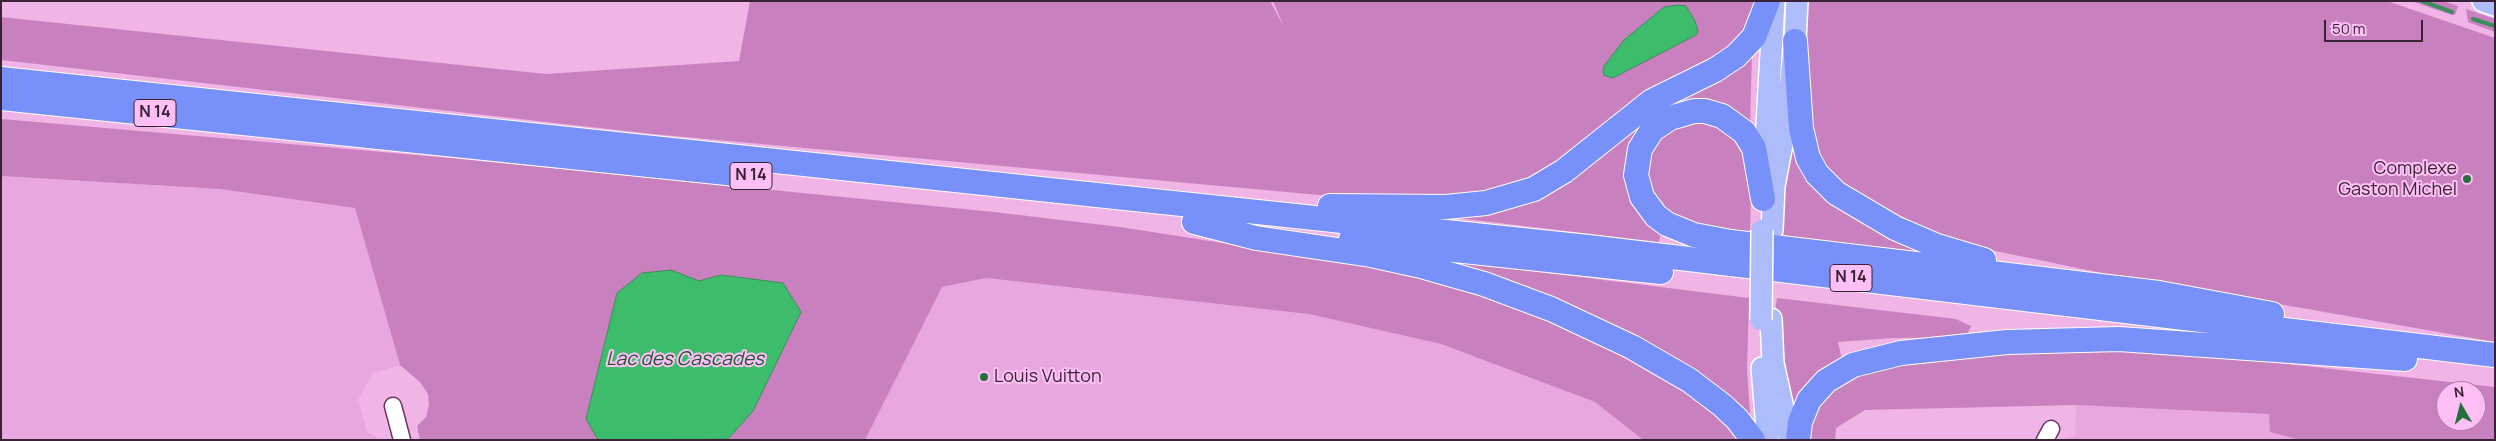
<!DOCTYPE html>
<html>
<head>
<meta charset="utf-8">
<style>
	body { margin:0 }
	#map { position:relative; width:2496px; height:441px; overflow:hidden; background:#f1b4e7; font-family:Manrope,sans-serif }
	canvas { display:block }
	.frame { position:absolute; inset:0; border:2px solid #392236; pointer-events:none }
	.north { position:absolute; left:2436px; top:381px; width:50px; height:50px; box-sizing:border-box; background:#fec0f4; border:1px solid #af81a8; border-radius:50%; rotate:352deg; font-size:14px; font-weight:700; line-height:20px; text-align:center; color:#392236 }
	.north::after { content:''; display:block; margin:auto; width:18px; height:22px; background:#236f3e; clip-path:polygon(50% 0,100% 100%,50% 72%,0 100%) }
	.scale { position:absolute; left:2324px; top:20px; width:99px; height:22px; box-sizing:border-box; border:2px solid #392236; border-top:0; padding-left:6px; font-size:15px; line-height:18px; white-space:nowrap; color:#392236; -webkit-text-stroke:4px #fec0f4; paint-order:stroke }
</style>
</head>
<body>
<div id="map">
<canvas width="2496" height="441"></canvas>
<div class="frame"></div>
<div class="north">N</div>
<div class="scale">50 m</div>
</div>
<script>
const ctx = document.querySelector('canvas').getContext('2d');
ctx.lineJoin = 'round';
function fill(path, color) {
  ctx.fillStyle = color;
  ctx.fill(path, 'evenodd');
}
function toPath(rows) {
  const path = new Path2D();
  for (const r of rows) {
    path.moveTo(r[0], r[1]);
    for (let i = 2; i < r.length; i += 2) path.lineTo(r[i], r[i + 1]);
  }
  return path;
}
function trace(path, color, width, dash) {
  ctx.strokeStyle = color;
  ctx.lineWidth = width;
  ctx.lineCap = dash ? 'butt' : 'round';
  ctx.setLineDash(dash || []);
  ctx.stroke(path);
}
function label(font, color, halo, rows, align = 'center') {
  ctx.font = font + ' Manrope,sans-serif';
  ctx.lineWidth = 4;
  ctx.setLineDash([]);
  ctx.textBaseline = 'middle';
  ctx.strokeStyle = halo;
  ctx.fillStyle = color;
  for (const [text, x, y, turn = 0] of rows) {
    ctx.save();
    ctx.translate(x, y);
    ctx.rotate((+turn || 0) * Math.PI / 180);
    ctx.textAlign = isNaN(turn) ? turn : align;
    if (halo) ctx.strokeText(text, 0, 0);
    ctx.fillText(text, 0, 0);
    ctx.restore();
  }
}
fill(toPath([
	[1,176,220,189,355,208,400,365,373,373,358,400,367,432,381,440,1,440],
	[986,278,1309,314,1441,344,1595,402,1643,440,865,440,942,287],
	[2076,405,2269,414,2495,440,2059,440,2075,436]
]), '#e9a7df');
fill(toPath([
	[750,1,1270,1,1284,27,1273,1,1755,1,1749,24,1738,39,1719,53,1650,89,1554,164,1530,179,1471,195,1330,196,652,134,1,60,1,17,546,74,739,61],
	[1805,1,2387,1,2495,38,2495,342,2097,272,1976,247,1936,235,1840,183,1821,160,1805,117],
	[2411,1,2443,1,2458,6,2455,15,2452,15],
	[2466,9,2495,19,2495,32,2468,22],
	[1752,54,1750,128,1675,105,1630,194,1643,219,1661,231,1659,242,1448,217,1480,210],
	[1,119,440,157,994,212,1120,227,1364,265,1440,280,1483,294,1583,334,1702,403,1724,418,1740,440,1643,440,1595,402,1441,344,1309,314,986,278,942,287,865,440,420,440,417,426,426,417,429,405,428,394,420,382,400,365,355,208,220,189,1,176],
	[1681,123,1705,123,1717,127,1731,134,1745,149,1745,166,1751,193,1750,238,1689,224,1659,206,1647,181,1651,147,1658,138],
	[1791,130,1803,163,1952,256,1778,240],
	[1435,259,1749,298,1747,370,1750,414,1747,419],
	[1777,298,1956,319,1971,326,1966,337,1893,338,1838,342,1843,364,1796,406,1792,407,1788,405,1775,312],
	[2069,348,2215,356,2495,387,2495,440,2301,440,2270,432,2269,414,2076,405,1865,410,1836,428,1835,440,1803,440,1823,392,1875,366],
	[2446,391,2476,391,2476,421,2446,421]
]), '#c980bf');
const water = toPath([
	[1678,5,1686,6,1695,21,1698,32,1696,35,1613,78,1604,75,1603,72,1604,66,1624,40,1664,7,1678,5],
	[671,270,699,281,721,275,783,283,801,312,753,411,728,439,598,440,586,419,617,293,642,273,671,270]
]);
fill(water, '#3dbd6c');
trace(water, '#3c8e5c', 1);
trace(toPath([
	[2422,1,2452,12],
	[2473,19,2495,26]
]), '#3c8e5c', 4);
const minor = toPath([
	[393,406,402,440],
	[2045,440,2051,429]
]);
const major = toPath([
	[2483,1,2495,5],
	[1764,178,1774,1],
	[1772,230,1774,186,1787,118,1795,41,1797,1],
	[1771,319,1773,363,1790,440],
	[1762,368,1768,440]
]);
const highway = toPath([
	[1795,41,1801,128,1808,158,1817,174,1836,193,1895,228,1937,246,1984,260],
	[1,79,1588,247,2495,355],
	[1,98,736,174],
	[1763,199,1754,148,1744,132,1722,116,1705,111,1694,111,1670,118,1652,130,1640,149,1636,175,1642,197,1656,216,1667,224,1694,235,1731,242,2159,293,2272,314],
	[1330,206,1446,207,1486,203,1534,189,1564,171,1652,101,1715,70,1736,56,1754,37,1768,1],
	[1194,222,1256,238,1371,255,1421,266,1484,284,1551,309,1632,347,1689,380,1722,405,1737,419,1753,440],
	[1351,239,1661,272],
	[1798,440,1800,422,1809,400,1826,381,1853,365,1901,353,2007,342,2119,339,2405,359]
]);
trace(minor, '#693663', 19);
trace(major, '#fff', 24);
trace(highway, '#fff', 26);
trace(minor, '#fff', 16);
trace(major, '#aebcfb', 21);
trace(highway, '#7890f9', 24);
const majorBridge = toPath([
	[1761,320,1762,230]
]);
trace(majorBridge, '#fff', 24, []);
trace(majorBridge, '#aebcfb', 21);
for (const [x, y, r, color] of [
	[2467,179,5,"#236f3e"],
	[984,377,5,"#236f3e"]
]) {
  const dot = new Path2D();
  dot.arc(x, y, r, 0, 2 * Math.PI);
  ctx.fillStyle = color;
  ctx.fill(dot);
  trace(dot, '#fec0f4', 2);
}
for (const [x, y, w] of [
	[155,113,42],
	[751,176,42],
	[1851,278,42]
]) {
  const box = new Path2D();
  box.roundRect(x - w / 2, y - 13.5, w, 27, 4);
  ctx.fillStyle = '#fec0f4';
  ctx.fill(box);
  trace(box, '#392236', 1);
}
label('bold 16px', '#392236', null, [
	["N 14",155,113],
	["N 14",751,176],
	["N 14",1851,278]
]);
label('18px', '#392236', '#fec0f4', [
	["Complexe",2457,169],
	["Gaston Michel",2457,190],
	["Louis Vuitton",994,377,"left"]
], 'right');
label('italic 19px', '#235332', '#fec0f4', [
	["Lac des Cascades",685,360]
]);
</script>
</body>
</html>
